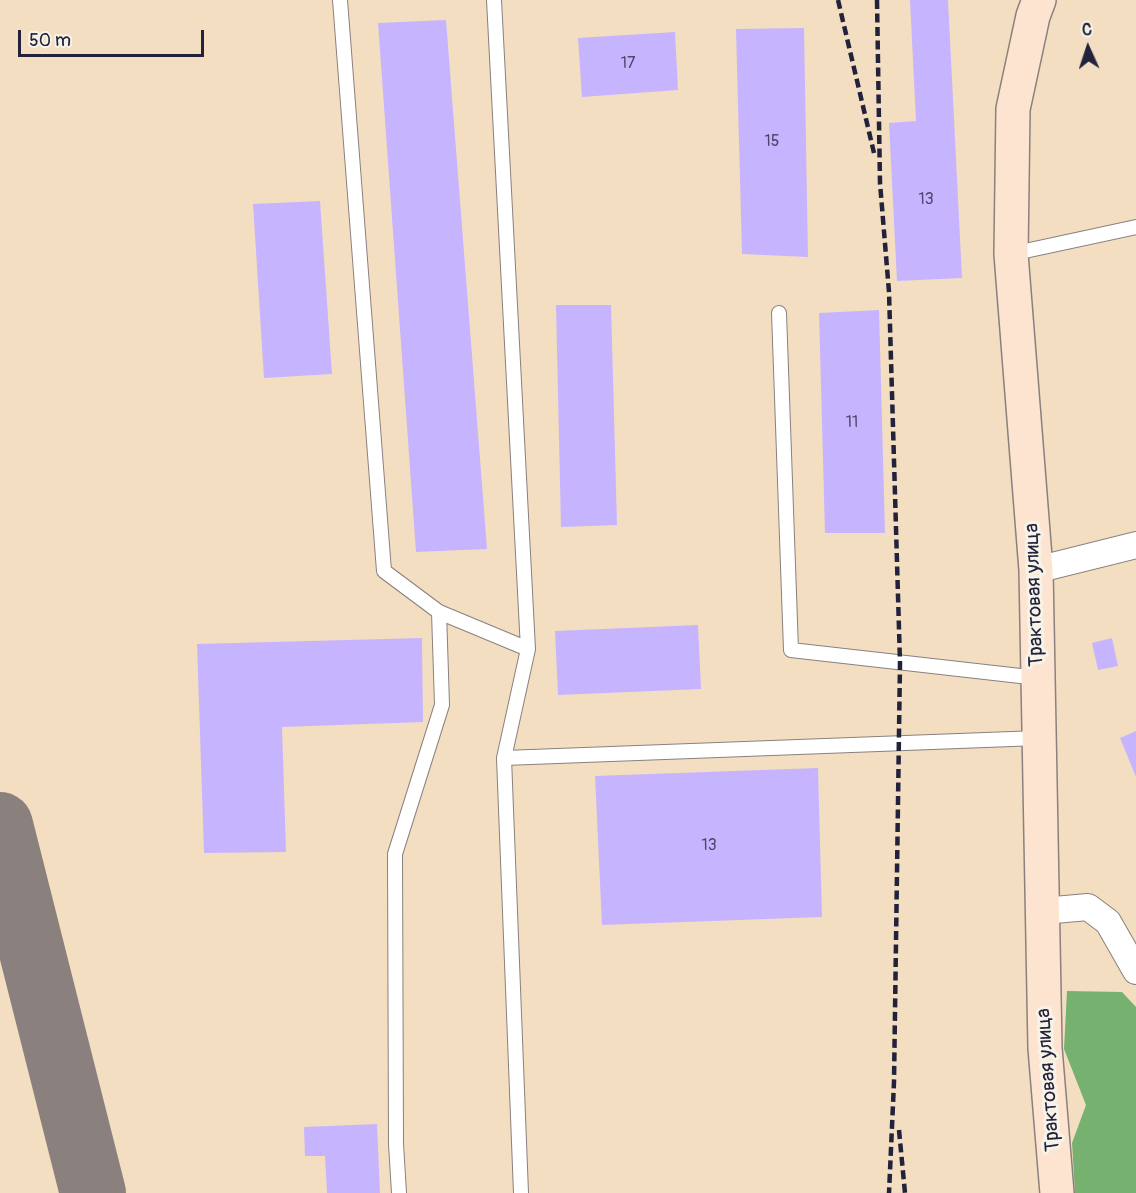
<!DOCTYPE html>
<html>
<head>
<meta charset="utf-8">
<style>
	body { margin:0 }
	#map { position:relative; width:1136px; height:1193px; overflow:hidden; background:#f3dec1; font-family:Pangolin,sans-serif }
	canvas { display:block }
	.north { position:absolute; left:1058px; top:18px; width:60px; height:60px; -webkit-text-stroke:4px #f7f3e8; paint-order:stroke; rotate:357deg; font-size:16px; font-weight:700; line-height:24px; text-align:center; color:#22223b }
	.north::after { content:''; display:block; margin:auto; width:21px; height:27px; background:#22223b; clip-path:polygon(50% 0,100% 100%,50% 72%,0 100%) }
	.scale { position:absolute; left:18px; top:30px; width:186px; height:27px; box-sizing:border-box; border:3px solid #22223b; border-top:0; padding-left:8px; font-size:18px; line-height:21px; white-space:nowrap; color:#22223b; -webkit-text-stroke:4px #f7f3e8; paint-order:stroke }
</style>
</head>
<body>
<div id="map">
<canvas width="1136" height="1193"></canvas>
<div class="north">С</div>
<div class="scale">50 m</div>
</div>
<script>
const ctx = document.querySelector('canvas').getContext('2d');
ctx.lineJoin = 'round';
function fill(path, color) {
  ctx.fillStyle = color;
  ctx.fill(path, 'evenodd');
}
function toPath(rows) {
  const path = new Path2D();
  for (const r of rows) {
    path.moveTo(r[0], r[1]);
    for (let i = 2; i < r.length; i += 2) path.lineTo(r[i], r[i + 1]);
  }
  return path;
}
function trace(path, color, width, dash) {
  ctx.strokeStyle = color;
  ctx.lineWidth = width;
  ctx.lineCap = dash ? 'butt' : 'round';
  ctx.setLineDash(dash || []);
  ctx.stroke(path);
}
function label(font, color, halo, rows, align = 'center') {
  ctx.font = font + ' Pangolin,sans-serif';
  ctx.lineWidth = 6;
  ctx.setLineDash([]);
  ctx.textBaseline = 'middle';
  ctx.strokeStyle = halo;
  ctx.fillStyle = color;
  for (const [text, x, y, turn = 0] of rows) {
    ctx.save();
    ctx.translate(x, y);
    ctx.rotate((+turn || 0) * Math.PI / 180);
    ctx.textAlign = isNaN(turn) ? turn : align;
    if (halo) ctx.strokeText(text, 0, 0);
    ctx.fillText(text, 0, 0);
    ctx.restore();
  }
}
fill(toPath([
	[1067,991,1122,992,1136,1007,1136,1193,1075,1193,1072,1143,1086,1105,1064,1049]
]), '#77b16f');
trace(toPath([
	[0,825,93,1193]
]), '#8a807e', 66);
fill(toPath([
	[910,0,948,0,962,278,897,281,889,123,916,121],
	[446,20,487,549,416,552,378,23],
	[804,28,808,257,742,254,736,29],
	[675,32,678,90,582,97,578,38],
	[320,201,332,374,264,378,253,204],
	[556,305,611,305,617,525,561,527],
	[879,310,885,533,825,533,819,313],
	[698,625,701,689,558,695,555,631],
	[422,638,423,722,282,727,286,852,204,853,197,644],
	[1112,638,1118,666,1098,670,1092,643],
	[1136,731,1136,777,1120,738],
	[818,768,822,917,602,925,595,776],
	[377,1124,380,1193,327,1193,325,1156,305,1156,304,1127]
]), '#c6b5fe');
const service = toPath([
	[340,0,384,571,439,612,528,649],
	[494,0,528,649,504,758,521,1193],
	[1011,254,1136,227],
	[779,313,791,650,1038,678],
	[504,758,1039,738],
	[399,1193,396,1144,395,854,442,705,439,612]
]);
const minor = toPath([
	[1036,570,1136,545],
	[1043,911,1088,907,1108,922,1136,971]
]);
const secondary = toPath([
	[1039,0,1033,16,1013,109,1011,254,1036,570,1045,1048,1057,1193]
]);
trace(service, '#8a807e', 16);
trace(minor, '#8a807e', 28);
trace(secondary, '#8a807e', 36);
trace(service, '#fff', 14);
trace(minor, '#fff', 26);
trace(secondary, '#fde4d1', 33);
trace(toPath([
	[838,0,874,153],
	[877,0,880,183,889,292,900,663,894,1082,889,1193],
	[899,1130,905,1193]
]), '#22223b', 4.5, [9, 4.5]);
label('16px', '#4b476c', null, [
	["17",628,64],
	["15",772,142],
	["13",926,200],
	["11",852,423],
	["13",709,846]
]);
label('20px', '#22223b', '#f7f3e8', [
	["Трактовая улица",1035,595,-92],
	["Трактовая улица",1049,1080,-94]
]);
</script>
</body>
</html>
